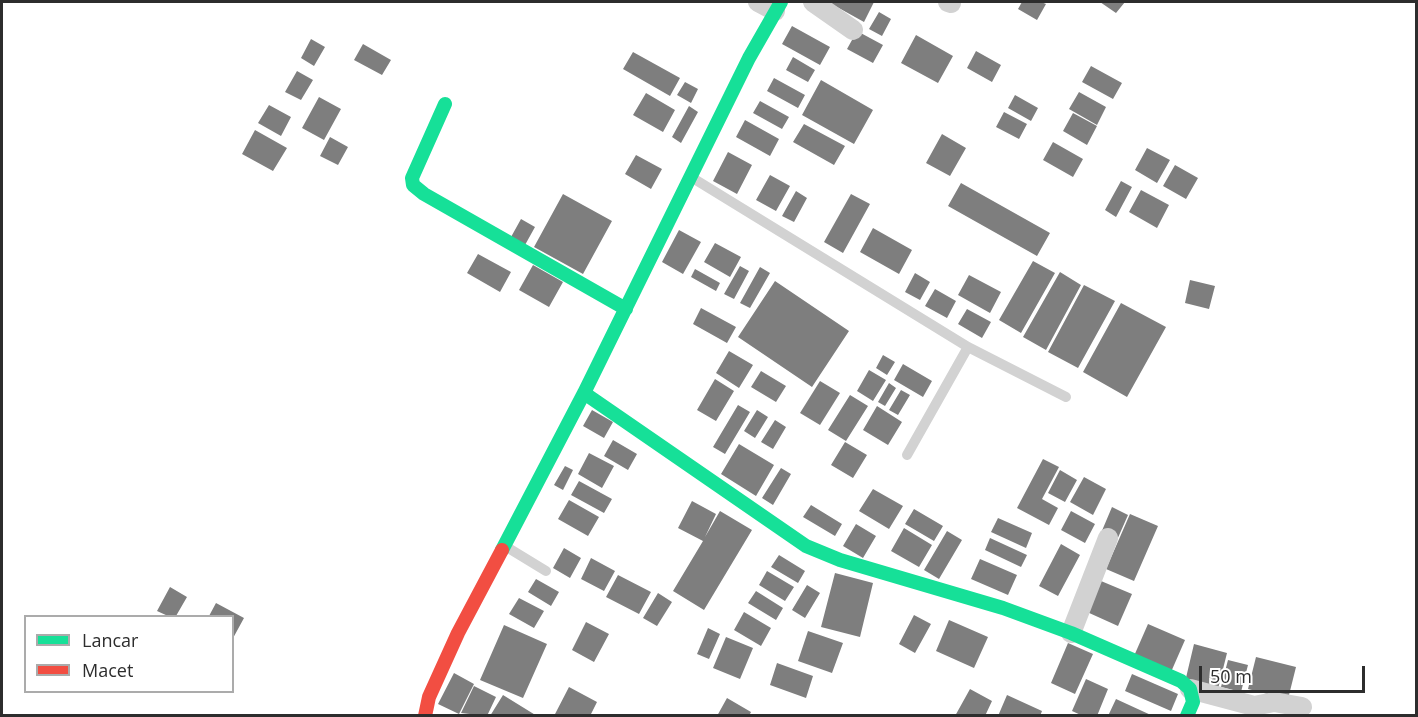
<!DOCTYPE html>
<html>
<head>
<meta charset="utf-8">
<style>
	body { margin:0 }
	#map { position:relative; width:1418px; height:717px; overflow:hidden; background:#fff; font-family:"Open Sans",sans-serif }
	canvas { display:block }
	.frame { position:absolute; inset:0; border:3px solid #2d2d2d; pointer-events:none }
	.legend { position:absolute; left:24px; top:615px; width:210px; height:78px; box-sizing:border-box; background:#fff; border:2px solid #ababab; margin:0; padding:8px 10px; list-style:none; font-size:18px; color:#2d2d2d }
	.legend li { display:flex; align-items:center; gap:12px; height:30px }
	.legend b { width:30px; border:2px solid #ababab }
	.scale { position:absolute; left:1199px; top:666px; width:166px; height:27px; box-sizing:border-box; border:3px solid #2d2d2d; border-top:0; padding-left:8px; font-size:18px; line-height:21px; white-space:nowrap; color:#2d2d2d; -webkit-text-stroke:4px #fff; paint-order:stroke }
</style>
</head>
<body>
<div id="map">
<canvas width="1418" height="717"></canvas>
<div class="frame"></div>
<ul class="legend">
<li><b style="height:8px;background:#16e098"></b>Lancar</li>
<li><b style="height:8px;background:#f24e42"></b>Macet</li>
</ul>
<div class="scale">50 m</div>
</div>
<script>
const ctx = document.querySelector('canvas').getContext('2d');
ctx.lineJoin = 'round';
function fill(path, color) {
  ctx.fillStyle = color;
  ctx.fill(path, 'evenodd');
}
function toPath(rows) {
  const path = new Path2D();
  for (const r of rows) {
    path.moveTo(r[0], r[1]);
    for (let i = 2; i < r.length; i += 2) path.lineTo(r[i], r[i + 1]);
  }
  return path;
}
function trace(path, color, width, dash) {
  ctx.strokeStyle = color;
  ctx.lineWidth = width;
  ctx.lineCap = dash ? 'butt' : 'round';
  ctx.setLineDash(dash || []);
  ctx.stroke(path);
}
fill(toPath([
	[828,2,874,2,864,22],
	[1022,2,1041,2,1046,4,1037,20,1018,9],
	[1100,2,1125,2,1116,13],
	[879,12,891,19,882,36,869,29],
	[792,26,830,47,820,65,782,44],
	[857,31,883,45,873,63,847,49],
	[916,35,953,56,938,83,901,63],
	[311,39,325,47,314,66,301,58],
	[363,44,391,60,382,75,354,60],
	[976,51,1001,65,992,82,967,68],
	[633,52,680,78,670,96,623,69],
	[793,57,815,70,808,82,786,70],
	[1091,66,1122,83,1113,99,1082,82],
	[297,71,313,80,301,100,285,92],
	[774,78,805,95,798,108,767,91],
	[821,80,873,110,854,144,802,115],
	[685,82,698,89,691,103,677,95],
	[1079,92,1106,107,1097,125,1069,109],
	[646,93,675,110,663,132,633,115],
	[1015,95,1038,108,1031,121,1008,108],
	[319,97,341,109,324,140,302,128],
	[760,101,789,117,782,129,753,113],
	[269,105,291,117,281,136,258,123],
	[689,106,698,112,681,143,672,137],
	[1004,112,1027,124,1019,139,996,127],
	[1073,113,1097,126,1087,145,1063,131],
	[745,120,779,139,770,156,736,137],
	[804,124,845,146,834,165,793,142],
	[255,130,287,148,273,171,242,154],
	[942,134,966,148,950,176,926,163],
	[330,137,348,147,338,165,320,156],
	[1053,142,1083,159,1073,177,1043,160],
	[1147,148,1170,160,1157,183,1135,170],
	[728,152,752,165,737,194,713,181],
	[636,155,662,169,651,189,625,174],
	[1175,165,1198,178,1186,199,1163,186],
	[770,175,790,186,776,211,756,200],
	[1121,181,1132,187,1116,217,1105,210],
	[961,183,1050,233,1037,256,948,206],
	[1141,190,1169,205,1157,228,1129,212],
	[796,191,807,198,794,222,782,216],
	[563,194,612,221,583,274,534,247],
	[851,194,870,204,843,253,824,242],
	[521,219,535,227,525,245,511,237],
	[873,228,912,250,899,274,860,252],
	[679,230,701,242,683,274,662,262],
	[715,243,741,257,730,277,704,262],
	[478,254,511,272,500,292,467,273],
	[1033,261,1055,273,1021,333,999,320],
	[533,265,563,282,549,307,519,290],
	[740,266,749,271,734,299,724,294],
	[760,267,770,273,750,308,740,303],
	[695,269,720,283,716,291,691,277],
	[1060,272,1081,285,1046,350,1023,337],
	[915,273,930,282,920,300,905,292],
	[969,275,1001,292,990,313,958,295],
	[1190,280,1215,286,1209,309,1185,303],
	[775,281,849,331,812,387,738,337],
	[1084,285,1115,301,1078,368,1048,352],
	[935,289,956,301,947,318,925,306],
	[1121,303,1166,327,1127,397,1083,372],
	[701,308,736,327,727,343,693,324],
	[967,309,991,322,982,338,958,324],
	[729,351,753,365,739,388,716,373],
	[883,355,895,362,887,375,876,368],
	[903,364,932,381,923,397,894,380],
	[869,370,886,380,873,401,857,391],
	[761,371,786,386,776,402,751,387],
	[715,379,734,391,716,421,697,410],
	[820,381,840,393,820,425,800,413],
	[889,383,896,388,885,406,878,402],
	[901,390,910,395,898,415,889,410],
	[850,395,868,406,846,441,828,430],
	[738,405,750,412,725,454,713,447],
	[877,406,902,422,888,445,863,430],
	[592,410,613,422,604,438,583,426],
	[757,410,768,417,755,438,744,431],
	[775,420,786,427,773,449,761,442],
	[613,440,637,454,628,470,604,456],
	[845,442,867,455,853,478,831,465],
	[739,444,774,465,756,496,721,474],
	[589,453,614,466,602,488,578,474],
	[1043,459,1059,467,1042,499,1058,508,1049,525,1017,508],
	[565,466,573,470,563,490,554,485],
	[781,468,791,474,773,505,762,498],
	[1060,470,1077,480,1065,502,1048,493],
	[1084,477,1106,489,1093,515,1070,502],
	[579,481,612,499,604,513,571,495],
	[873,489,903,506,889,529,859,511],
	[569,500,599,517,588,536,558,519],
	[692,501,716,514,705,537,720,511,752,530,704,610,673,591,703,541,678,528],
	[811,505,842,524,835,536,803,517],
	[1112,507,1128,515,1117,540,1101,533],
	[914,509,943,526,934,541,905,524],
	[1071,511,1095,524,1085,543,1061,530],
	[1130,514,1158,526,1134,581,1106,569],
	[998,518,1032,533,1026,548,991,532],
	[856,524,876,536,863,558,843,546],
	[904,528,932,545,919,567,891,551],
	[947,531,962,540,939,579,924,570],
	[990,538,1027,555,1021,567,985,550],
	[1061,544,1080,555,1058,596,1039,586],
	[564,548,581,558,570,578,553,568],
	[779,555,805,571,798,583,771,567],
	[591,558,615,571,604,591,581,579],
	[980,559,1017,575,1008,595,971,579],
	[767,571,794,587,785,601,759,585],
	[835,573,873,583,860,637,821,627],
	[618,575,651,592,639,614,606,597],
	[536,579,559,592,551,606,528,592],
	[1101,581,1132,594,1118,626,1087,612],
	[807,585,820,593,805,618,792,610],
	[170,587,187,597,176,616,168,616,157,611],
	[756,591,783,608,776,620,748,603],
	[658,593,672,602,657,626,643,618],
	[519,598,544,611,534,628,509,614],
	[216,603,244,618,232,640,232,616,209,616],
	[744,612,771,628,761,646,734,630],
	[914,615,931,624,915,653,899,644],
	[949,620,988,637,974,668,936,651],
	[586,622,609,634,594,662,572,650],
	[1148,624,1185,640,1171,672,1134,656],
	[504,625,547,644,523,698,480,680],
	[708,628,720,634,709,659,697,654],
	[808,631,843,643,832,673,798,661],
	[726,637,753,648,740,679,713,668],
	[1068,643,1093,654,1075,694,1051,683],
	[1194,644,1227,653,1218,689,1185,682],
	[1256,657,1296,667,1288,699,1248,689],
	[1228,660,1248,665,1241,692,1221,687],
	[777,663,813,676,806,698,770,685],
	[454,673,474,684,459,714,438,704],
	[1132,674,1178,694,1171,711,1125,691],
	[1086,679,1108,689,1097,716,1083,716,1072,711],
	[474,686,496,697,487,716,461,713],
	[569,687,597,702,590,716,554,716],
	[970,689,992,701,985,716,955,716],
	[503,695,537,716,490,716],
	[1007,695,1042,711,1040,716,998,716],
	[727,698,751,712,749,716,717,716],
	[1116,699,1153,716,1108,716]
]), '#7e7e7e');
trace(toPath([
	[691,177,968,347,1066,397],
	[907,455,968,347],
	[505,546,546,571]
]), '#d2d2d2', 10);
trace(toPath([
	[758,2,775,11],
	[813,2,853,30],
	[948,2,951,3],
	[1071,633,1108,538],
	[1190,689,1254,706,1274,702,1302,707]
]), '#d2d2d2', 20);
trace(toPath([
	[445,104,412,178,413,185,424,194,626,309],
	[584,393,806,546,840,560,1003,608,1071,633,1181,681,1190,689,1193,702,1187,716],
	[502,550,584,393,749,58,781,2]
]), '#16e098', 14);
trace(toPath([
	[425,716,429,697,458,633,502,550]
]), '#f24e42', 14);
</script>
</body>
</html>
